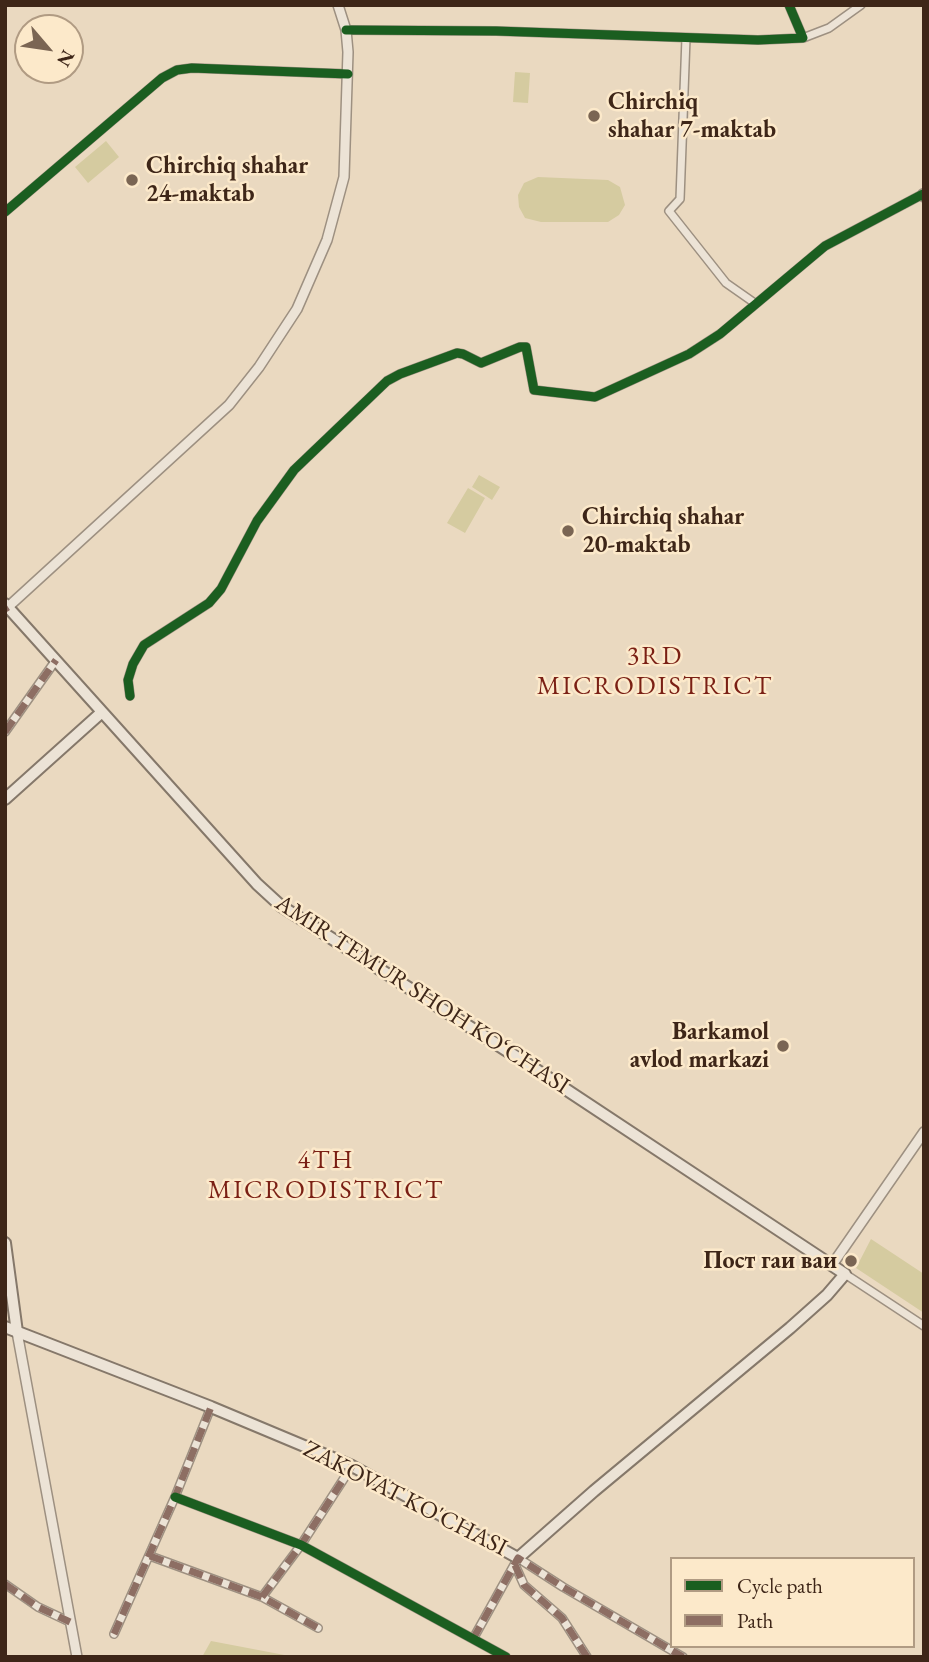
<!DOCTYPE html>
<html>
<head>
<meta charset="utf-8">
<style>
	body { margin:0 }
	#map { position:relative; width:929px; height:1662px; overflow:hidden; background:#ead9c0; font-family:"EB Garamond",serif }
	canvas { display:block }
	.frame { position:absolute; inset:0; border:7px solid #3e2618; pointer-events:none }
	.legend { position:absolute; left:670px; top:1557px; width:245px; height:91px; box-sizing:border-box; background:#fce9ca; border:2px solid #b09b83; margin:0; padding:9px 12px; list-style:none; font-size:21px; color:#3e2618 }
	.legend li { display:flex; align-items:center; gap:14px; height:35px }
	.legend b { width:35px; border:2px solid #b09b83 }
	.north { position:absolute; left:14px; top:14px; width:70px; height:70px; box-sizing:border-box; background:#fce9ca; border:2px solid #b09b83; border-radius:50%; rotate:119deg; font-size:19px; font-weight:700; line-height:28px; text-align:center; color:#3e2618 }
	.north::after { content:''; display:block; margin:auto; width:24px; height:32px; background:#7a6553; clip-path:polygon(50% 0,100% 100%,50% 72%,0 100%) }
</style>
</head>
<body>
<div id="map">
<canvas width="929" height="1662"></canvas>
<div class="frame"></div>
<ul class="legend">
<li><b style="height:9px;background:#1b5e20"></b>Cycle path</li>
<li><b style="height:9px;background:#8d6e63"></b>Path</li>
</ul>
<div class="north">N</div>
</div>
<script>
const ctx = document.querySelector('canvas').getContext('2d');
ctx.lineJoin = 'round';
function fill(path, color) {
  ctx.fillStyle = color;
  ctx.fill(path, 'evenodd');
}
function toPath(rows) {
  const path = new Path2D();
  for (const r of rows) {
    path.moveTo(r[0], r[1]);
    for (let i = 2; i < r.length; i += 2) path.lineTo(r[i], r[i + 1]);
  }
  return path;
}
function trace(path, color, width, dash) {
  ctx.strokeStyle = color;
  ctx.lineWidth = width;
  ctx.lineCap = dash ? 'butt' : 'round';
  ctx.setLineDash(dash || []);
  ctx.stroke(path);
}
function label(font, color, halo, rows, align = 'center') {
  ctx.font = font + ' "EB Garamond",serif';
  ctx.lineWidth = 5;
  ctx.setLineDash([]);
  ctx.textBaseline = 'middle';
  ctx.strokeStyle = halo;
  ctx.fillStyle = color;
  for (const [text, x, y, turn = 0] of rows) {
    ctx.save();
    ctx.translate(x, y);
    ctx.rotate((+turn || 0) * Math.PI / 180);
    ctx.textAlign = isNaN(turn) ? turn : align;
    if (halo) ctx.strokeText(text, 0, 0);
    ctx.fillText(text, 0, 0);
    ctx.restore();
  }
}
fill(toPath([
	[515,72,530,73,528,103,513,102],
	[106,141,119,157,88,183,75,167],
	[538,177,608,180,620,187,625,205,619,215,608,222,541,222,525,218,519,207,518,195,524,183],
	[479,475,500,487,492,500,472,487],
	[468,488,485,498,465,533,447,523],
	[871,1239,924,1274,924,1313,856,1268],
	[211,1641,295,1657,202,1657]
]), '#d5cba0');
const minor = toPath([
	[346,30,496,31,758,40,803,38,789,5],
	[686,38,680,199,669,211,726,283,756,304],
	[803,38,829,28,861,5],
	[5,212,162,78,177,70,192,68,348,74],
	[130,696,128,680,133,664,144,645,209,603,221,589,257,521,294,470,387,381,400,374,457,353,463,354,481,363,520,347,526,347,534,390,595,397,689,354,720,334,825,246,923,194],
	[5,732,56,660],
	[845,1274,924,1326],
	[175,1497,301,1545,506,1657],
	[150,1556,262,1597,318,1628],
	[515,1565,524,1585,562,1618,587,1657],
	[5,1584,38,1607,70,1622],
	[262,1597,301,1545,352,1466],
	[114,1634,175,1497,211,1407],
	[473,1639,518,1558,563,1587,683,1657]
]);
const tertiary = toPath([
	[923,194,924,197],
	[8,607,229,405,259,367,297,309,327,240,344,177,348,52,346,30,338,5],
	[832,1265,924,1132],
	[17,1332,77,1657]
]);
const secondary = toPath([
	[5,604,257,884,281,906,526,1063,845,1274,827,1295,790,1328,594,1491,518,1558,352,1466,211,1407,5,1327],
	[5,799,102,712],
	[5,1243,17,1332]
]);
trace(minor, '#9d9081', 10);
trace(tertiary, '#9d9081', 12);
trace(secondary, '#85786a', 14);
trace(minor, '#ece3d6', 7);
trace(tertiary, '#ece3d6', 9);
trace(secondary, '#ece3d6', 10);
trace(toPath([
	[5,609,8,607],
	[5,732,56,660],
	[150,1556,262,1597,318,1628],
	[515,1565,524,1585,562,1618,587,1657],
	[5,1584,38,1607,70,1622],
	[262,1597,301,1545,352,1466],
	[114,1634,175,1497,211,1407],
	[473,1639,518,1558,563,1587,683,1657]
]), '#8d6e63', 7, [14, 7]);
trace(toPath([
	[346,30,496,31,758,40,803,38,789,5],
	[5,212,162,78,177,70,192,68,348,74],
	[130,696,128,680,133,664,144,645,209,603,221,589,257,521,294,470,387,381,400,374,457,353,463,354,481,363,520,347,526,347,534,390,595,397,689,354,720,334,825,246,923,194,924,197],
	[175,1497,301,1545,506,1657]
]), '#1b5e20', 9);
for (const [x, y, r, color] of [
	[594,116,7,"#7a6553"],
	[132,180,7,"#7a6553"],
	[568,531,7,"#7a6553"],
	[783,1046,7,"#7a6553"],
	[851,1261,7,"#7a6553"]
]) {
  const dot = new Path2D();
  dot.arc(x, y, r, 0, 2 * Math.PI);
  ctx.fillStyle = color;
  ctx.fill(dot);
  trace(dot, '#fce9ca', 2.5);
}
label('bold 24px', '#3e2618', '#fce9ca', [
	["Chirchiq",608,102],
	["shahar 7-maktab",608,130],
	["Chirchiq shahar",146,166],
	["24-maktab",146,194],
	["Chirchiq shahar",582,517],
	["20-maktab",582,545],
	["Barkamol",769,1032,"right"],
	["avlod markazi",769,1060,"right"],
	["Пост гаи ваи",837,1261,"right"]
], 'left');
label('24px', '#3e2618', '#fce9ca', [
	["AMIR TEMUR SHOH KO‘CHASI",422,995,33],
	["ZAKOVAT KO'CHASI",405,1499,27]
]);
ctx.letterSpacing = '2px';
label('26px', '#7a1f14', '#fce9ca', [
	["3RD",655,657],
	["MICRODISTRICT",655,687],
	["4TH",326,1161],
	["MICRODISTRICT",326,1191]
]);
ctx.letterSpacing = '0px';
</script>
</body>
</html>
